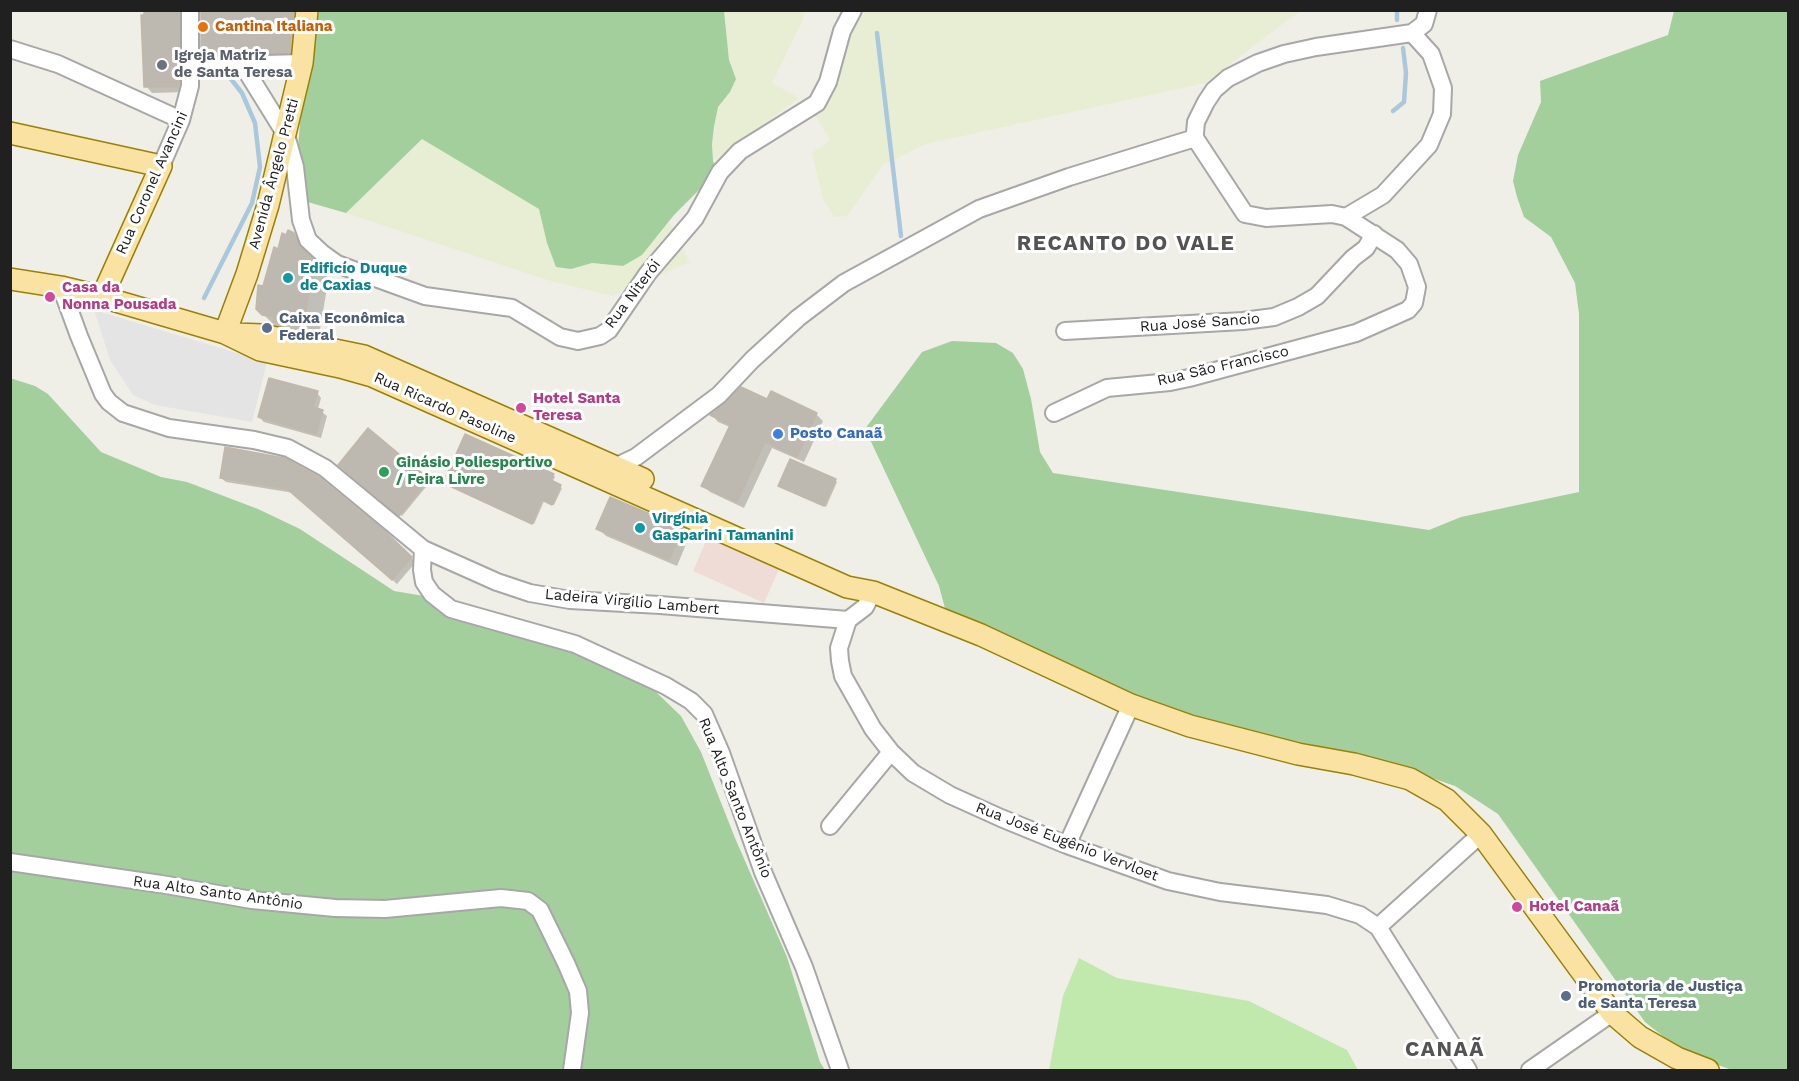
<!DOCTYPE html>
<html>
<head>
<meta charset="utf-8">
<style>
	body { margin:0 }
	#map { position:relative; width:1799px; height:1081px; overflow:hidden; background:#f0efe7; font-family:"Work Sans",sans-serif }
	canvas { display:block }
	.frame { position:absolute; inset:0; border:12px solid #202020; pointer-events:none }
</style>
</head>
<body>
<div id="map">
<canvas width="1799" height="1081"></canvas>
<div class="frame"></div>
</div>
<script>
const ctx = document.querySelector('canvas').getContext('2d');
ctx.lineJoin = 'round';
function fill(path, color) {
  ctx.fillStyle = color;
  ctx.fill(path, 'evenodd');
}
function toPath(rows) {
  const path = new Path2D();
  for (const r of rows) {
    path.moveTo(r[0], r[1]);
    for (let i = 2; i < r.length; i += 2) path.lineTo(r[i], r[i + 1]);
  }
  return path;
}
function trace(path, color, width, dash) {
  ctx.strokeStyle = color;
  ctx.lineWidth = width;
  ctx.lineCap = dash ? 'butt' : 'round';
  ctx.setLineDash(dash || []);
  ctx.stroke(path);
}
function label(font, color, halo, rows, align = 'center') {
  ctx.font = font + ' "Work Sans",sans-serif';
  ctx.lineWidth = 6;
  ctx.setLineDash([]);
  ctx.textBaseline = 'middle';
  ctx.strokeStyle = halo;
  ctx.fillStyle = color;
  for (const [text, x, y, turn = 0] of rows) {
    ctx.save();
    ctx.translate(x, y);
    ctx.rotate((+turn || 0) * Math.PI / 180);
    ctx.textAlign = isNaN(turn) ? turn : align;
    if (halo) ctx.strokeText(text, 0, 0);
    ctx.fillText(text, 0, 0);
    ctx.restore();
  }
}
fill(toPath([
	[709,534,781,565,764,603,693,571]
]), '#f0dcd7');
fill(toPath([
	[724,11,805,11,802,22,772,83,799,98,713,161,712,144,718,107,730,92,735,79,729,60],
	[850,11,1302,11,1292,17,1205,83,926,144,883,165,847,216,834,217,823,199,812,153,830,140,809,105],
	[421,138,540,209,547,243,571,269,592,263,623,266,642,255,669,222,690,262,613,296,550,281,346,213]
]), '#e8eed3');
fill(toPath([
	[1079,958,1117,978,1249,1001,1347,1050,1358,1070,1049,1070,1063,996]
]), '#c1e9ae');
fill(toPath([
	[319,11,724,11,729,60,736,79,730,92,718,107,714,127,712,144,713,161,718,171,674,215,642,255,623,266,592,263,571,269,556,267,547,243,539,209,422,139,346,213,304,201,298,147,300,123],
	[1674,11,1788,11,1788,1070,1732,1070,1704,1060,1673,1044,1645,1022,1498,814,1455,786,1429,777,1309,744,1208,725,1161,713,946,612,939,586,865,429,922,352,952,341,996,343,1013,353,1023,369,1031,399,1040,452,1053,473,1429,530,1461,517,1579,492,1579,314,1575,283,1551,237,1524,217,1517,197,1513,181,1518,155,1541,102,1540,81,1668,35],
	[10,378,35,386,48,394,101,452,161,477,187,482,258,509,300,529,394,591,436,598,568,647,656,692,681,716,701,752,735,838,787,957,820,1062,825,1070,11,1070]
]), '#a3cf9d');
fill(toPath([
	[94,310,267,362,252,422,155,405,133,395,110,360]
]), '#e4e4e4');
fill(toPath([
	[146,10,187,10,185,92,152,93,146,86],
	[201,10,300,10,296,58,208,61,202,55],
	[294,234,309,250,315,263,327,275,324,285,327,288,318,341,279,330,263,314,264,288,279,251],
	[317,393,321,398,318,409,327,416,321,438,264,422,259,417],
	[768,401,816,414,823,421,804,462,772,448,744,508,710,492,703,485,730,427,718,422,712,415],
	[369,430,430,482,402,516,340,465],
	[284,459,416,562,397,584,294,493,226,482,221,478],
	[553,475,555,477,552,482,562,488,554,505,544,501,534,524,445,483],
	[835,480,837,482,826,507,782,487],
	[598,528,682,529,689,537,677,566,606,536]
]), '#0003');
trace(toPath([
	[1397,20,1397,10],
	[877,33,901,236],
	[1393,111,1404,102,1406,73,1403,48],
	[204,298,252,203,260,167,255,123,242,93,227,74,226,69]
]), '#a9c8dd', 4.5);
const building = toPath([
	[144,10,180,10,179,87,144,87,141,15,144,15,144,10],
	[201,10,294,10,292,28,290,28,290,53,201,55,201,10],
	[288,230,294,233,300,247,313,259,310,270,313,272,303,327,273,322,274,317,262,315,256,309,258,285,263,286,274,247,278,249,282,233,286,235,288,230],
	[269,378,318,391,313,407,323,410,316,434,258,417,269,378],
	[741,387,767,399,771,391,817,413,797,457,765,442,737,502,701,486,730,425,710,415,726,402,741,387],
	[368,428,429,479,399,516,338,465,368,428],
	[465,434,554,474,551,480,561,485,552,505,542,500,532,524,443,483,465,434],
	[225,447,284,458,319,477,386,532,412,557,392,580,287,489,220,478,225,447],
	[790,459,836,479,824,506,778,486,790,459],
	[610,497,683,528,669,560,596,529,610,497]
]);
fill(building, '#bdb8b0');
trace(building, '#c2b8a9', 1.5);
const minor = toPath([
	[10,49,58,64,181,120],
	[242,64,286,135,295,167,301,220,308,240,323,254,337,264,425,296,512,308,560,337,578,341,600,336,609,330,648,273,695,218,720,172,740,151,817,103,828,82,842,31,853,10],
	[191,66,302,63],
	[161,166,181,120,190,86,190,10],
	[1346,217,1383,195,1429,145,1442,114,1443,88,1431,54,1412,33],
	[61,287,79,336,103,394,109,402,123,413,169,428,254,440,288,448,325,468,423,549,497,582,530,593,570,600,660,605,848,620],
	[1065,331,1243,321,1274,317,1298,307,1317,296,1353,258,1366,248,1374,234],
	[1054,413,1107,388,1170,382,1189,378,1356,333,1408,310,1414,303,1417,287,1409,264,1397,250,1346,217,1332,214,1266,218,1245,214,1195,138,1195,133,1196,122,1206,102,1214,90,1228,78,1258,63,1284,54,1316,47,1412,33,1424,24,1428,10],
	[615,467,636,457,719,395,752,360,798,318,844,283,979,209,1069,177,1195,138],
	[423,549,422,570,424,582,432,594,451,609,575,644,666,686,691,701,704,714,721,753,763,872,804,967,840,1070],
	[873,592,865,607,848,620,839,648,840,661,843,676,873,729,891,752,913,773,950,795,1001,818,1067,845,1168,881,1220,892,1327,905,1360,915,1378,927,1468,1070],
	[830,826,891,752],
	[1067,845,1131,705],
	[10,862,161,884,252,900,335,908,385,909,501,898,528,901,540,910,566,963,578,991,580,1013,572,1070],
	[1378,927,1481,834],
	[1530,1070,1612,1013]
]);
const major = toPath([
	[10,133,161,166,102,297],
	[10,279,61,287,102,297,225,333,260,350,340,367,372,376,847,587,873,592,981,635,1131,705,1190,726,1298,754,1354,764,1410,779,1447,800,1481,834,1612,1013,1640,1037,1677,1058,1708,1070],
	[225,333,247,274,268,205,302,63,307,10],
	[234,334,262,335,364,356,643,479]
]);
trace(minor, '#a7a7a7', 20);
trace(major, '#998104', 24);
trace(minor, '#fff', 16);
trace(major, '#fae3a2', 21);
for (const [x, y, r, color] of [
	[203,27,6,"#e8710a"],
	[162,65,6,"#6b7280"],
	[288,278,6,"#0f9aa8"],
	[50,297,6,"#d1479c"],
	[267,328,6,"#5c6f8a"],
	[521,408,6,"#d1479c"],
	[778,434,6,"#3f7fe0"],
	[384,472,6,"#2e9e5b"],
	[640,528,6,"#0f9aa8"],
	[1517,907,6,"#d1479c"],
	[1566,996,6,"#5c6f8a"]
]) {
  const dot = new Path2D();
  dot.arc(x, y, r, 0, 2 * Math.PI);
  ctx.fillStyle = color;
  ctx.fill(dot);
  trace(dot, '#fff', 2);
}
label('bold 15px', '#c56008', '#fff', [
	["Cantina Italiana",215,27]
], 'left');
label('bold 15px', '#5b616d', '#fff', [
	["Igreja Matriz",174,56],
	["de Santa Teresa",174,73]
], 'left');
label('15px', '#202020', '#fff', [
	["Avenida Ângelo Pretti",274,174,-75],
	["Rua Coronel Avancini",152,183,-66],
	["Rua Niterói",633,294,-53],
	["Rua José Sancio",1200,323,-4],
	["Rua São Francisco",1223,366,-13],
	["Rua Ricardo Pasoline",445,408,24],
	["Ladeira Virgilio Lambert",632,602,5],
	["Rua Alto Santo Antônio",735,798,68],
	["Rua José Eugênio Vervloet",1067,842,21],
	["Rua Alto Santo Antônio",218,893,8]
]);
label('bold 15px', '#0d838f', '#fff', [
	["Edificío Duque",300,269],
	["de Caxias",300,286],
	["Virgínia",652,519],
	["Gasparini Tamanini",652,536]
], 'left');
label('bold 15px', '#b23c85', '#fff', [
	["Casa da",62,288],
	["Nonna Pousada",62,305],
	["Hotel Santa",533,399],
	["Teresa",533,416],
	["Hotel Canaã",1529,907]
], 'left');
label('bold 15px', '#4e5e75', '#fff', [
	["Caixa Econômica",279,319],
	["Federal",279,336],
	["Promotoria de Justiça",1578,987],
	["de Santa Teresa",1578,1004]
], 'left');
label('bold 15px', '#366cbe', '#fff', [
	["Posto Canaã",790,434]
], 'left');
label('bold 15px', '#27864d', '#fff', [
	["Ginásio Poliesportivo",396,463],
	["/ Feira Livre",396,480]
], 'left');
ctx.letterSpacing = '1.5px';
label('bold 21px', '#535353', '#fff', [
	["RECANTO DO VALE",1126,244],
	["CANAÃ",1445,1050]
]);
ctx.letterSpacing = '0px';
</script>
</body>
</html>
